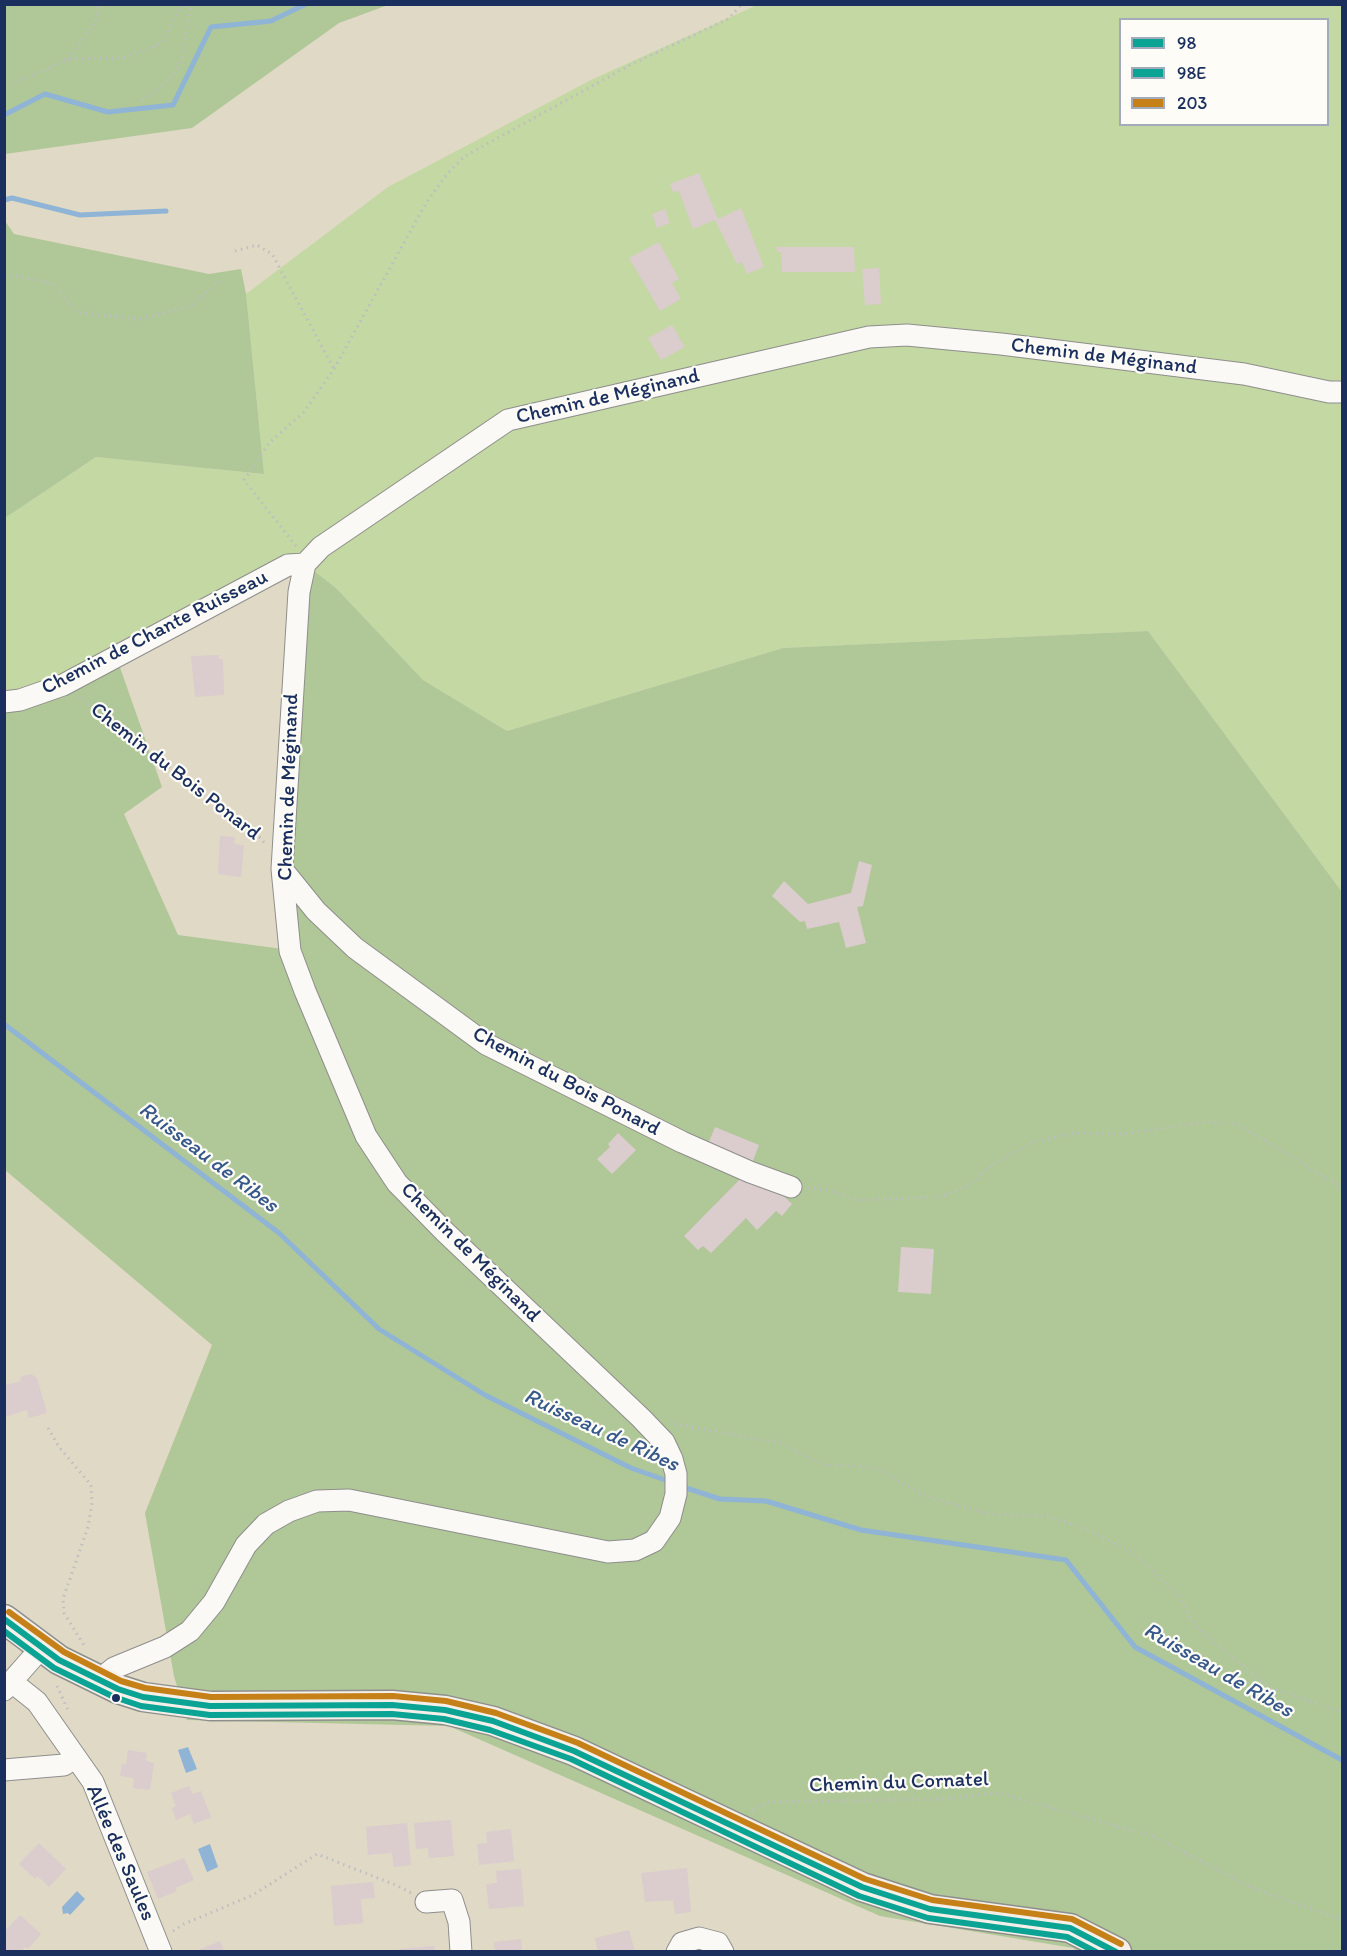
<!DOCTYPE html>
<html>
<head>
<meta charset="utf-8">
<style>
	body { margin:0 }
	#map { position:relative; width:1347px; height:1956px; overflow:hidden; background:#e0d9c6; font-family:Itim,sans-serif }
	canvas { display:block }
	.frame { position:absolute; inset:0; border:6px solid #1b2f5e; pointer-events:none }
	.legend { position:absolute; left:1119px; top:18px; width:210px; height:108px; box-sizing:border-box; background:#fdfcf7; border:2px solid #a3aaba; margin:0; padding:8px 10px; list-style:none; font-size:18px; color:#1b2f5e }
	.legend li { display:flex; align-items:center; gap:12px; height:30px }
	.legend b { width:30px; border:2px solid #a3aaba }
</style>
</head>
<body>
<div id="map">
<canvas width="1347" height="1956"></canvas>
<div class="frame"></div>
<ul class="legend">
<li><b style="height:8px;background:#0ba393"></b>98</li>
<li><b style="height:8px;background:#0ba393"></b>98E</li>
<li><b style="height:8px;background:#c68018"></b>203</li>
</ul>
</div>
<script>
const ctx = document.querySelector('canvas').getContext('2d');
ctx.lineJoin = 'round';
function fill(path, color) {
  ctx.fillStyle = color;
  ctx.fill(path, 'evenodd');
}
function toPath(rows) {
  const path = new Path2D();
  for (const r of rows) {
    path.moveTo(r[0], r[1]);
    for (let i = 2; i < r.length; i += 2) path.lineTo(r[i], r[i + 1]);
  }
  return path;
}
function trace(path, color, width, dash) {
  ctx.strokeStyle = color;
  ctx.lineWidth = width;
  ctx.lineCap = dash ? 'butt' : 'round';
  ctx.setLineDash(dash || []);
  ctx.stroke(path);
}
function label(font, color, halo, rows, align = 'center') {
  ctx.font = font + ' Itim,sans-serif';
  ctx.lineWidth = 4.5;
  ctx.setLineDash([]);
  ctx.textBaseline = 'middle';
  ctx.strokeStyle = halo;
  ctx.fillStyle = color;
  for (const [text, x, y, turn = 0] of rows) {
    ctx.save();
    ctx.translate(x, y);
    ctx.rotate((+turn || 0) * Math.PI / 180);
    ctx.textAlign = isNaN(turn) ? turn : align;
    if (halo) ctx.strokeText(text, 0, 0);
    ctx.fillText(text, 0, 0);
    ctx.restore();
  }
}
fill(toPath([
	[757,5,1342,5,1342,892,1148,631,783,648,507,731,423,680,336,588,305,564,5,702,5,518,96,457,264,474,246,294,388,187,593,79],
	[1120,20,1328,20,1328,124,1120,124]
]), '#c3d8a2');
fill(toPath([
	[4,5,5,4,388,5,339,23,192,128,5,154],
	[5,221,14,234,209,274,241,269,246,294,264,474,96,457,5,518],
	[305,564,336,588,423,680,507,731,783,648,1148,631,1342,892,1342,1951,1077,1951,1073,1948,880,1916,449,1726,187,1720,174,1676,145,1513,212,1345,5,1170,4,702,116,656,162,787,124,814,178,935,290,950,282,869]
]), '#b0c798');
fill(toPath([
	[188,1747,197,1769,186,1773,178,1750],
	[210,1844,218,1867,207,1872,198,1849],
	[77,1891,85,1899,70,1915,68,1913,63,1914,62,1907]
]), '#8fb4d5');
trace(toPath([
	[4,115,45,94,108,112,173,105,211,27,271,21,306,4],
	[4,200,12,198,80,215,166,211],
	[4,1024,279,1233,379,1329,485,1395,631,1468,671,1482],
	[680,1486,720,1499,766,1501,861,1530,1066,1560,1135,1647,1342,1760]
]), '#8fb4d5', 5);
fill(toPath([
	[699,173,718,219,741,208,764,267,747,274,742,262,737,264,715,220,693,229,679,191,673,192,670,184],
	[665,209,670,223,657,228,652,214],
	[659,242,679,279,672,283,681,299,660,311,629,258],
	[776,247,854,247,855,272,782,272,781,252,777,252],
	[879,268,881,304,865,305,862,269],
	[672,325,685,347,661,360,648,338],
	[219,655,219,659,223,659,224,695,195,697,191,656],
	[220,836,235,837,234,844,244,845,241,877,218,874],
	[859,861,872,865,863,906,857,907,866,943,846,948,839,922,807,929,805,921,800,922,772,896,784,881,808,904,851,893],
	[715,1127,759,1145,751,1166,706,1149],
	[618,1133,636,1150,612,1174,597,1159,610,1147,608,1144],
	[744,1175,773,1186,792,1204,782,1216,776,1211,757,1230,746,1218,711,1253,703,1246,698,1250,684,1236],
	[901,1247,934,1249,931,1294,898,1292],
	[31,1374,37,1378,47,1413,29,1418,27,1410,4,1417,4,1385,19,1382,22,1376],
	[128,1750,147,1753,146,1761,154,1763,150,1790,133,1788,134,1778,120,1776,122,1764,126,1765],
	[189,1786,193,1794,201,1791,211,1817,194,1824,190,1814,176,1820,172,1808,176,1806,171,1793],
	[451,1820,454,1856,429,1858,428,1848,416,1849,414,1823],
	[407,1823,411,1865,394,1867,392,1853,368,1855,366,1827],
	[511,1829,514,1861,479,1865,477,1844,487,1843,486,1832],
	[39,1843,66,1869,49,1887,38,1876,35,1879,19,1864],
	[184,1858,194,1880,175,1888,177,1891,158,1899,147,1872],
	[687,1868,691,1912,675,1914,673,1900,645,1902,641,1873],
	[521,1869,524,1906,489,1909,486,1884,497,1883,496,1871],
	[373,1882,375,1898,361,1899,363,1923,334,1926,331,1886],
	[20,1915,41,1934,28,1949,25,1947,21,1952,4,1952,4,1932],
	[629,1930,635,1952,598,1952,595,1938],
	[521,1939,522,1952,495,1952,494,1942],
	[220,1941,224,1952,196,1952,196,1951],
	[434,1946,435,1952,399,1952,399,1949]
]), '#dbcccd');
const minor = toPath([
	[4,702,20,700,63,685,288,565,305,564],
	[282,869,316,911,355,948,486,1044,682,1142,750,1172,791,1187],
	[99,1680,114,1668,165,1647,190,1631,214,1602,246,1545,266,1524,289,1511,317,1501,349,1500,608,1552,635,1550,654,1541,670,1518,676,1494,676,1474,672,1459,664,1442,641,1418,445,1232,397,1183,366,1136,305,991,290,951,282,869,299,592,305,564,321,547,508,420,869,337,907,335,1001,344,1244,374,1329,392,1342,392],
	[12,1682,37,1702,93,1782,161,1952],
	[4,1690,42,1647],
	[4,1770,64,1765,75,1757],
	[426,1902,452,1900,459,1922,461,1952],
	[677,1952,682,1943,699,1938,718,1943,723,1952]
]);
const secondary = toPath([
	[4,1619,59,1660,118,1689,143,1697,210,1706,392,1705,445,1710,493,1721,574,1751,862,1887,930,1909,1070,1928,1117,1952]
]);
trace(minor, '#8e8e8c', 23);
trace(secondary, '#8e8e8c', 31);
trace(toPath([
	[68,59,95,23,99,4],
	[4,88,68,59,123,58,162,43,177,12,186,4],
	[142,100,159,89,175,73,182,59,191,4],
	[235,251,257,245,272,254,334,369],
	[4,274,51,283,79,313,141,319,190,306,222,280],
	[296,546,244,480,269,443,304,412,334,369,426,203,447,174,465,156,632,64,728,19,742,4],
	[79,697,262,839,264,843],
	[808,1188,826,1190,857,1200,939,1197,966,1187,994,1164,1033,1142,1075,1133,1123,1134,1206,1122,1237,1124,1342,1187],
	[674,1424,780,1443,824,1465,874,1467,923,1495,987,1514,1047,1516,1089,1530,1133,1553,1178,1595,1198,1629,1269,1687,1342,1712],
	[48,1428,59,1447,91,1485,92,1503,88,1527,63,1599,64,1613,85,1647],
	[57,1686,68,1710],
	[752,1810,769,1802,942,1799,998,1793,1152,1836,1248,1886,1342,1920],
	[173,1931,184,1924,253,1895,317,1854,398,1886,411,1893]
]), '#bdbebf', 3, [1.5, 4.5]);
trace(minor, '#faf9f6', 21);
trace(secondary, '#f4f0e9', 28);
trace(toPath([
	[4,1619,59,1660,118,1689,143,1697,210,1706,392,1705,445,1710,493,1721,574,1751,862,1887,930,1909,1070,1928,1116,1952]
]), '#0ba393', 6);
trace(toPath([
	[4,1631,54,1668,114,1697,141,1706,210,1715,392,1714,444,1719,490,1730,571,1759,859,1896,928,1918,1067,1937,1096,1952]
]), '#0ba393', 6);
trace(toPath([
	[9,1612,64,1652,121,1681,145,1688,211,1697,393,1696,446,1701,496,1713,578,1743,865,1879,932,1900,1072,1919,1121,1944]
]), '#c68018', 6);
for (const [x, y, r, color] of [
	[116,1698,5,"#1b2f5e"]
]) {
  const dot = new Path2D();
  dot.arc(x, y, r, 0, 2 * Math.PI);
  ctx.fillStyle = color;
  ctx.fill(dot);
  trace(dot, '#fdfcf7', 2);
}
label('21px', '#1b2f5e', '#fdfcf7', [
	["Chemin de Méginand",1104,357,7],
	["Chemin de Méginand",608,397,-13],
	["Chemin de Chante Ruisseau",155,633,-27],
	["Chemin du Bois Ponard",175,772,38],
	["Chemin de Méginand",289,787,-88],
	["Chemin du Bois Ponard",566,1082,28],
	["Chemin de Méginand",470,1253,45],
	["Chemin du Cornatel",899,1783,-2],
	["Allée des Saules",120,1853,67]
]);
label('italic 22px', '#37588a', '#fdfcf7', [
	["Ruisseau de Ribes",208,1158,37],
	["Ruisseau de Ribes",601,1431,25],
	["Ruisseau de Ribes",1218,1671,30]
]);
</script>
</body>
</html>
